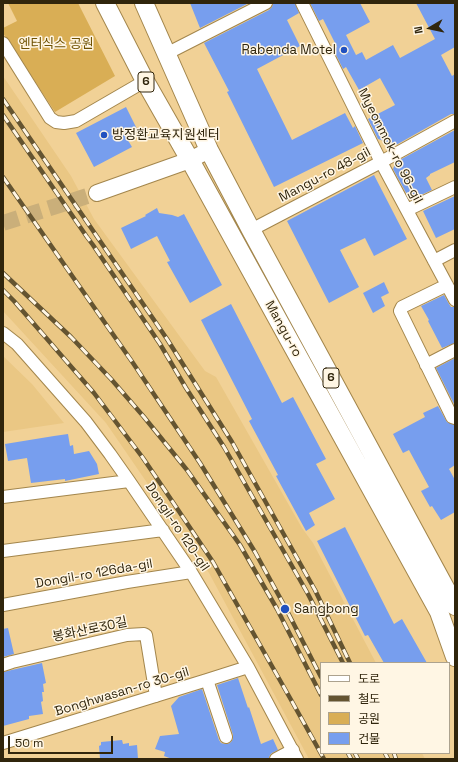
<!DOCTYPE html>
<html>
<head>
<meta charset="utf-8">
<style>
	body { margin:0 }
	#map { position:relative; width:458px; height:762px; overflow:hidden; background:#f1d196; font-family:"Space Grotesk","Noto Sans KR",sans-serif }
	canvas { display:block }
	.frame { position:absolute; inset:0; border:4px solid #30250c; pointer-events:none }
	.legend { position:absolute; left:320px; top:662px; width:130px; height:92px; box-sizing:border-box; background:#fff6e4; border:1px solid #aca28e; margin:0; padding:5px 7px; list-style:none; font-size:12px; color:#30250c }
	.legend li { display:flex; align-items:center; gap:8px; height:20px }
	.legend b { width:20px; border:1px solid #aca28e }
	.north { position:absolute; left:410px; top:8px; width:40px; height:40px; -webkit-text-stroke:3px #fff6e4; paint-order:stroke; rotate:261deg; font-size:11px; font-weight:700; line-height:16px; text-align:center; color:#30250c }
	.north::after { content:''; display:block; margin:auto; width:14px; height:18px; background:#30250c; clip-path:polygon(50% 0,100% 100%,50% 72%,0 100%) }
	.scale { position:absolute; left:8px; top:736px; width:105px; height:18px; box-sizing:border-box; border:2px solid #30250c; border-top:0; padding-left:5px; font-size:12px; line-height:14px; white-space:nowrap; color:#30250c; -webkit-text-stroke:3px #fff6e4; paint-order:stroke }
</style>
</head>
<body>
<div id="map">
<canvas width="458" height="762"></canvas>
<div class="frame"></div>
<ul class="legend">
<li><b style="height:5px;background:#fff"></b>도로</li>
<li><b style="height:5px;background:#645431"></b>철도</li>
<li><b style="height:11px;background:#d9ae55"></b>공원</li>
<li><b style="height:11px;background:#779eee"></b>건물</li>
</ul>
<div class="north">N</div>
<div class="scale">50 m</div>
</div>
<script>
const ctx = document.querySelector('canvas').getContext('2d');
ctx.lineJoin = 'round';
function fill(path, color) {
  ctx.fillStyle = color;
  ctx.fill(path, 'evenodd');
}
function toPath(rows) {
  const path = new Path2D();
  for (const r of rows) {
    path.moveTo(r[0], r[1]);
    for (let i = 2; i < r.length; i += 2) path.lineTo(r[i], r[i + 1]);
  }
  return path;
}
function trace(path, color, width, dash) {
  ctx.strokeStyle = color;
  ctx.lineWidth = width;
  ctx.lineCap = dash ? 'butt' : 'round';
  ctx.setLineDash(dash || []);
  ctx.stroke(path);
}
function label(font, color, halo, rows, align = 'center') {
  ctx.font = font + ' "Space Grotesk","Noto Sans KR",sans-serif';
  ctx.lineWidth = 3;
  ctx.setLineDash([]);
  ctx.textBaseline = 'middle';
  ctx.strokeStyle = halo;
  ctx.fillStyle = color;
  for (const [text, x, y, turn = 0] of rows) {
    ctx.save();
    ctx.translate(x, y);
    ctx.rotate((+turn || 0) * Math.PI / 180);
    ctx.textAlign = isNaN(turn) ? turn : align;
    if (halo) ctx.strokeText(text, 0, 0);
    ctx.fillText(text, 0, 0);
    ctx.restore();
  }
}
fill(toPath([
	[3,76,71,176,94,219,205,371,216,377,302,528,313,543,376,663,321,663,321,753,422,753,425,759,309,759,209,573,106,423,3,311],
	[3,356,32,384,64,423,3,432]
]), '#eac784');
fill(toPath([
	[8,3,78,3,115,76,55,112,3,33,3,28,17,21]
]), '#d9ae55');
fill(toPath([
	[190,3,249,3,200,28],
	[273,3,295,3,299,13,287,20,300,46,257,69,292,140,345,113,353,128,355,126,363,143,274,187,227,92,229,91,204,43,269,10,272,7],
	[310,3,360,3,370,22,346,35,356,55,362,52,366,60,393,45,400,58,435,39,416,3,455,3,455,47,441,55,452,76,455,74,455,114,451,114,396,145,378,139,368,119,395,105,380,78,359,90,346,67,343,69,333,49,337,47,323,19,319,21],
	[126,107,138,131,126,137,132,147,94,167,76,133],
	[455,130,455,162,430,174,430,175,426,178,432,190,410,200,393,169,396,162],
	[374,175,407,239,374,256,365,238,340,250,359,287,329,303,287,221],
	[455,196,455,229,436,238,423,211],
	[157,208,159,213,172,215,178,217,184,214,222,285,190,303,167,262,170,261,157,236,131,249,121,228,146,216,145,215],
	[384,282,389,293,381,297,385,306,373,313,363,293],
	[444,295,449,304,451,307,455,307,455,343,442,348,428,321,429,320,421,306],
	[231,304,282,403,293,397,326,459,316,464,335,499,309,513,315,525,306,531,276,476,278,475,249,421,252,419,201,320],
	[455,358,455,406,436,368],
	[438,406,447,422,455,425,455,465,449,469,455,480,455,512,441,520,432,506,430,507,421,491,429,487,409,450,403,453,393,434,425,417,423,413],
	[68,434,70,446,73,445,74,454,89,451,97,464,99,474,65,481,65,479,31,483,27,458,8,461,5,444,54,436],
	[345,527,394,624,402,619,427,663,384,663,368,635,365,636,317,541],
	[8,628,14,654,3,657,3,629],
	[42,663,46,683,43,684,44,692,42,692,43,701,41,702,43,714,29,716,29,719,3,726,3,672],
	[238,678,248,708,249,707,261,744,273,739,278,750,272,753,270,755,269,758,266,759,172,759,164,756,165,752,155,749,160,736,179,734,171,706,179,697,202,689,219,740,221,743,225,744,228,744,231,742,233,739,233,735,217,685],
	[122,740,123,744,129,743,129,746,137,745,138,759,100,759,99,746,101,745,101,742]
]), '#779eee');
trace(toPath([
	[3,223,97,193]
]), '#caaf7a', 16, [16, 8]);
const street = toPath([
	[302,3,381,162,455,300],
	[3,43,50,118,56,122,64,123,76,121,145,81],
	[166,54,266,3],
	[407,210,455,187],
	[251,230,381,162,455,121],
	[434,261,455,250],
	[447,285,402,307,400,311,452,417,455,418],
	[3,333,17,344,86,422,110,454,129,481,191,572,248,667,297,759],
	[426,365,455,350],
	[3,497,129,481],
	[3,551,163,530],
	[3,605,127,582,191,572],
	[3,665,12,662,127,635,144,634,146,635,156,696],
	[207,680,226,737],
	[3,743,207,680,248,667],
	[276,759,293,750]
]);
const secondary = toPath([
	[97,193,190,160,209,150]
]);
const primary = toPath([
	[105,3,145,81,190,160,439,612,455,657],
	[144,3,209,150,251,230,455,606]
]);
trace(street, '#a3864c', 14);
trace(secondary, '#a3864c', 18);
trace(primary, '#a3864c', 20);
trace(street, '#fff', 12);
trace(secondary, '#fff', 16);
trace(primary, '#fff', 18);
const rail = toPath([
	[3,99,167,339,232,442,315,590,350,663],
	[3,115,87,237,93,245,160,344,186,388,224,447,308,594,343,663],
	[3,177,133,363,200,463,255,552,284,605,321,677],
	[3,273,71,337,111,379,144,417,187,470,240,545,277,609,321,695],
	[3,290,14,301,94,393,143,458,162,486,213,562,290,698,324,759],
	[348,753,351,759],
	[355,753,358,759],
	[385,753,388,759],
	[394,753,396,759]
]);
trace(rail, '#645431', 4.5);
trace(rail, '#fff6e4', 3, [9]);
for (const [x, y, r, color] of [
	[344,50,4,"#2151bf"],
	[104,135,4,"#2151bf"],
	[285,609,5,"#2151bf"]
]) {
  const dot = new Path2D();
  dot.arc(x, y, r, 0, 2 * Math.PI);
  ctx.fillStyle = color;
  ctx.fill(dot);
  trace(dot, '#fff6e4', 1.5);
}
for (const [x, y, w] of [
	[146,82,16],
	[331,378,16]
]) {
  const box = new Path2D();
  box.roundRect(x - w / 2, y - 10, w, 20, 3);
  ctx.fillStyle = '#fff6e4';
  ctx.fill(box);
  trace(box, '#30250c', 1);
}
label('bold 12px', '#30250c', null, [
	["6",146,82],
	["6",331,378]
]);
label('13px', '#6f5101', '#fff6e4', [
	["엔터식스 공원",56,44]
]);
label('13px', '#30250c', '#fff6e4', [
	["Rabenda Motel",336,50,"right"],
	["방정환교육지원센터",112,135],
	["Sangbong",294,609]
], 'left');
label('13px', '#30250c', '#fff6e4', [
	["Myeonmok-ro 96-gil",390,146,63],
	["Mangu-ro 48-gil",325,175,-28],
	["Mangu-ro",283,329,61],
	["Dongil-ro 120-gil",177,527,56],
	["Dongil-ro 126da-gil",94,574,-10],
	["봉화산로30길",90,630,-12],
	["Bonghwasan-ro 30-gil",122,692,-17]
]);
</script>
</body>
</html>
